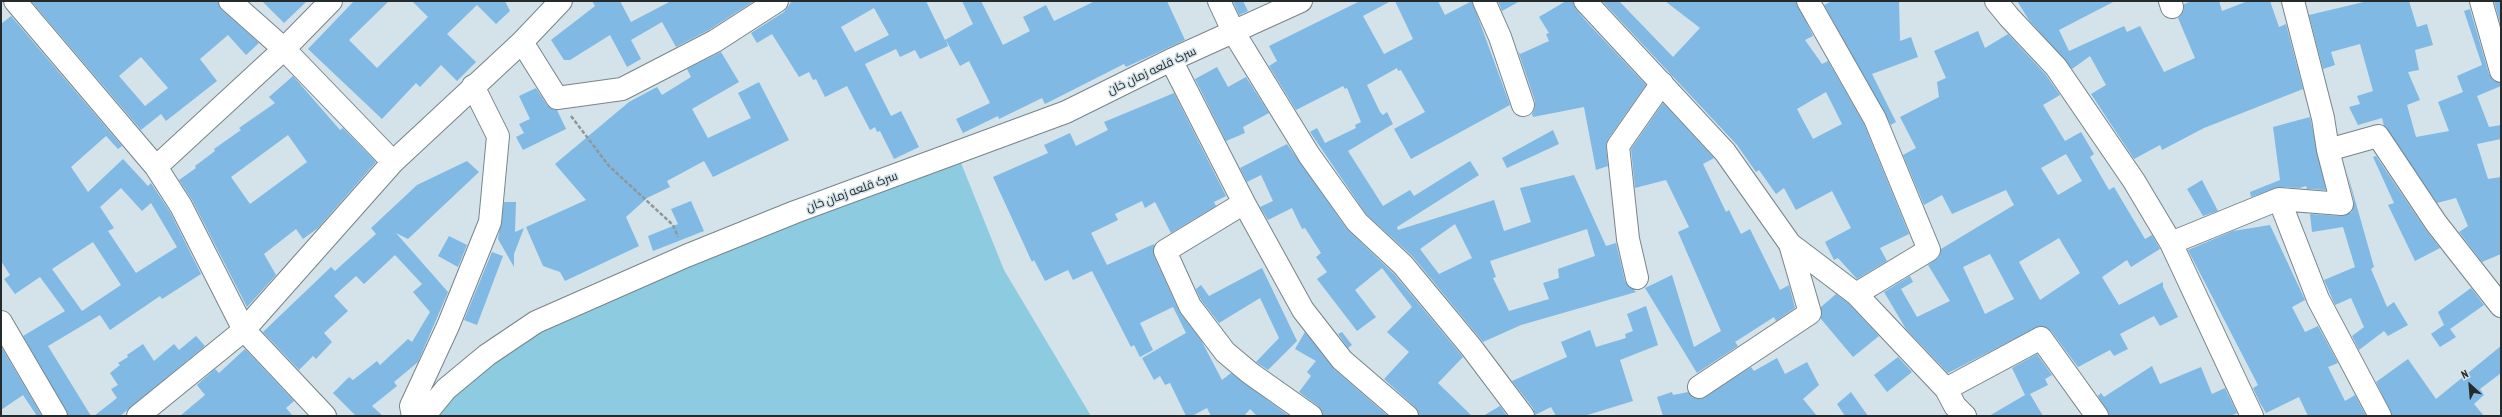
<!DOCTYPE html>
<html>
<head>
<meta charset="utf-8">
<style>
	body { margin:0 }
	#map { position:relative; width:2502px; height:417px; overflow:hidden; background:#d3e3e9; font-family:"PT Sans Narrow",sans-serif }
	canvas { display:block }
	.frame { position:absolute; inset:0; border:2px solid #252b2d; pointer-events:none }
	.north { position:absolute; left:2450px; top:365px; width:40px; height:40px; -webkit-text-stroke:3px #d3e3e9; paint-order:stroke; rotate:334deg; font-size:11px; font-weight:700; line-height:16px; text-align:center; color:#252b2d }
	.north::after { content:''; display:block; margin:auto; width:14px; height:18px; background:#252b2d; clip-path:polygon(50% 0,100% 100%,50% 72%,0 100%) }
</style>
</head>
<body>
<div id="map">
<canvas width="2502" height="417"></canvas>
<div class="frame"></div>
<div class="north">N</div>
</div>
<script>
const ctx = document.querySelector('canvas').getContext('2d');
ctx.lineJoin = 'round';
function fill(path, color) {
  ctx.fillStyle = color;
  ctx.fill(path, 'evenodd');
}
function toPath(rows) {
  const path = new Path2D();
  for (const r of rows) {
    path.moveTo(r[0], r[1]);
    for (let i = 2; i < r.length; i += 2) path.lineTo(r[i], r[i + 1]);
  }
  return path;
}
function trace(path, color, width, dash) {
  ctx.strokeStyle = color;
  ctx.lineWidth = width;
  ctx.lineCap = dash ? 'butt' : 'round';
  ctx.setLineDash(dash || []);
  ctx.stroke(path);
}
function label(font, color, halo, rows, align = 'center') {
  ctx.font = font + ' "PT Sans Narrow",Cairo,sans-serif';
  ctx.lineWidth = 3;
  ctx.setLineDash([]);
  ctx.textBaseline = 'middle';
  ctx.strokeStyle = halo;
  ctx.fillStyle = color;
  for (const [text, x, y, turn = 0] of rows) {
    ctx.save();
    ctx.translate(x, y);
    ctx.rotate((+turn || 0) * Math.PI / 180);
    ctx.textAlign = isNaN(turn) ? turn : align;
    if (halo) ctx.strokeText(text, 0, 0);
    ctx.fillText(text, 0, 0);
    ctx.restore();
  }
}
fill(toPath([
	[957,153,1004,270,1091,416,424,416,536,322]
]), '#8dcbe0');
fill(toPath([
	[31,1,218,1,222,10,259,43,246,55,228,35,200,59,217,81,166,121,161,114,141,130],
	[141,57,168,88,145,106,119,76],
	[262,1,307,1,284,23],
	[354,1,389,1,349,40,377,68,428,17,412,1,505,1,510,11,496,24,477,5,447,34,476,62,457,81,441,65,420,87,416,83,382,119,308,49],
	[592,1,620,1,631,22,671,1,754,1,709,30,676,47,662,22,631,40,641,59,627,67,610,35,570,60,564,60,551,40,595,6],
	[792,1,926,1,945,40,973,24,962,1,981,1,1003,45,1030,31,1023,17,1046,5,1054,21,1095,1,1167,1,1185,40,1126,67,1124,64,1045,104,1042,98,999,119,998,116,963,133,956,119,990,103,969,61,960,66,946,40,948,46,920,59,915,50,900,57,896,49,865,64,891,116,901,111,919,147,894,159,880,131,877,132,875,127,870,130,847,86,825,97,816,79,813,80,809,72,799,77,772,34,757,43,751,33,784,12],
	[874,8,889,35,855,52,841,27],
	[1233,1,1243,1,1248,11,1239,15],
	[1360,1,1391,1,1363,16,1384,54,1413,39,1395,1,1438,1,1445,15,1472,1,1510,105,1411,159,1394,129,1425,112,1401,70,1398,71,1397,68,1367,85,1380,112,1383,115,1387,112,1393,124,1348,151,1383,206,1410,190,1414,196,1470,161,1479,175,1397,227,1398,230,1494,200,1504,231,1531,222,1520,188,1574,175,1606,246,1616,243,1625,281,1636,292,1521,325,1483,342,1413,257,1366,214,1310,132,1317,128,1325,143,1356,128,1355,125,1361,122,1347,88,1345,89,1343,86,1296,110,1269,66,1277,61,1269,46],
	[1455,224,1472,258,1439,274,1420,249],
	[1587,229,1595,256,1558,269,1559,278,1543,283,1549,299,1509,311,1493,278,1496,277,1490,261],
	[1498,1,1520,1,1502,11],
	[1566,1,1573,1,1576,9,1585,20,1646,85,1608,139,1606,147,1608,166,1596,170,1584,107,1533,117,1532,114,1535,108,1535,101,1518,51,1520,54,1549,41,1546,34,1549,33,1539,17],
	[1605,1,1619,1,1673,57,1700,28,1665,1,1796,1,1813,36,1805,40,1822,64,1828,61,1864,124,1909,234,1880,248,1887,261,1857,279,1838,258,1834,260,1825,242,1851,228,1832,191,1796,210,1784,188,1776,194,1759,170,1756,172,1737,145,1603,2],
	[1826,92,1842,124,1813,139,1797,109],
	[1832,1,1899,1,1900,41,1911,37,1918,57,1872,74,1896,122,1891,125,1824,5],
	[2017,1,2115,1,2059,30,2069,51,2124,26,2127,32,2140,26,2164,72,2195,58,2178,18,2184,10,2184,4,2192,1,2219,1,2222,11,2248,1,2270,1,2279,27,2286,24,2303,89,2204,128,2162,150,2160,145,2134,159,2091,94,2106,85,2090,56,2072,69,2029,20],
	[2368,1,2409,1,2417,27,2427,24,2433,45,2415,50,2419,70,2408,72,2420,100,2407,105,2416,137,2449,131,2438,102,2463,92,2457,76,2482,65,2464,11,2470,9,2489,74,2493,80,2501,83,2501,86,2477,96,2489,127,2501,125,2501,139,2477,144,2488,179,2501,177,2501,254,2482,262,2459,232,2468,226,2456,198,2437,203,2384,126,2382,118,2358,125,2349,107,2360,104,2357,96,2373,91,2360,44,2331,52,2335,65,2323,69,2309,15],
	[2494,1,2501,1,2501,26],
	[11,16,122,146,118,149,106,136,71,167,88,192,123,159,148,186,151,183,170,212,201,274,162,299,160,296,110,330,100,315,48,346,91,416,68,416,23,336,65,311,40,277,15,294,4,279,10,275,1,261,1,24],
	[121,188,142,211,151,203,177,247,136,273,108,231,114,228,100,207],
	[93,242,121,285,82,311,52,269],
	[1978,31,1985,48,2008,34,2046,75,2060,95,2043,105,2065,141,2081,132,2094,154,2090,157,2109,190,2114,187,2145,239,2152,235,2160,249,2131,267,2127,260,2102,277,2119,305,2163,282,2163,287,2178,317,2160,326,2154,316,2120,334,2128,349,2114,356,2110,350,2078,367,2051,331,2040,326,1948,373,1906,329,1884,292,1910,276,1913,282,1901,289,1917,317,1950,301,1928,265,1939,257,1941,249,2014,205,2006,190,1952,214,1942,195,1924,205,1903,155,1916,148,1900,117,1939,97,1937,82,1946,78,1934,51],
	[2066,154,2082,181,2058,195,2041,168],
	[2059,238,2080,273,2040,300,2019,262],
	[1990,254,2014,299,1985,314,1963,267],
	[721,52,739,82,692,109,708,138,751,118,738,93,759,82,789,140,713,177,704,161,667,181,670,187,647,198,626,217,639,246,565,281,560,272,543,266,526,227,586,200,555,164,629,102,657,87,662,95,691,77,687,69],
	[1217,67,1228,87,1246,77,1269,113,1243,127,1245,133,1226,141,1195,79],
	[293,76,340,130,343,128,376,162,318,228,303,239,296,229,264,254,276,275,247,307,192,200,179,180,196,168,195,166,215,151,214,149,241,130,239,128,275,103,269,97],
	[288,135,307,162,250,204,231,177],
	[536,88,547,105,557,110,566,129,523,150,516,137,524,133,519,124,530,119,519,96],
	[1174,93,1226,196,1214,202,1216,206,1171,233,1155,202,1145,208,1142,201,1115,214,1118,220,1091,233,1107,265,1154,244,1154,256,1179,311,1201,340,1222,380,1231,373,1289,416,1257,416,1250,409,1244,416,1211,416,1207,408,1192,416,1186,416,1170,383,1165,385,1160,376,1154,380,1142,358,1186,333,1173,307,1140,323,1153,350,1140,357,1134,345,1131,347,1092,271,1073,280,1068,270,1045,281,1034,260,1032,262,993,177,1048,153,1044,145,1070,133,1076,146,1108,130,1104,122],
	[1663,103,1714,158,1703,164,1726,212,1729,210,1741,234,1750,229,1780,290,1789,285,1795,308,1776,321,1774,317,1735,342,1738,346,1697,373,1645,288,1672,275,1694,347,1721,331,1678,232,1689,227,1666,180,1635,188,1631,149],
	[2310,117,2326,190,2307,189,2306,186,2300,188,2280,187,2251,197,2250,192,2280,180,2273,127],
	[1553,130,1559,144,1507,168,1502,158],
	[1287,144,1347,229,1394,274,1463,357,1438,383,1472,416,1419,416,1415,407,1384,379,1409,352,1387,332,1412,307,1382,268,1355,290,1376,317,1357,331,1317,279,1327,272,1316,257,1321,253,1305,228,1302,229,1292,208,1268,220,1260,207,1273,201,1261,175,1247,182,1240,168],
	[2376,156,2426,230,2440,248,2415,261,2388,205,2394,203,2373,157],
	[467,161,479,172,408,239,396,233,448,292,418,362,394,382,397,386,372,406,383,416,356,416,333,393,349,377,353,380,377,361,380,365,408,339,412,342,430,312,413,292,422,284,395,255,364,284,356,276,334,296,348,311,324,333,332,342,316,359,313,356,299,370,263,332,331,267,335,271,376,234,371,228,417,185],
	[2346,168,2374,267,2371,269,2387,307,2394,302,2408,325,2388,336,2384,331,2359,350,2352,336,2364,327,2351,298,2335,305,2324,280,2355,267,2343,227,2312,232,2310,214,2341,216,2352,212,2354,201],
	[2202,180,2218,211,2203,216,2187,189],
	[691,201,704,231,653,251,648,236,678,224,671,209],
	[504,202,516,202,515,232,524,228,514,254,514,267,498,239],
	[2270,225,2305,300,2292,307,2305,332,2318,326,2338,363,2328,367,2345,401,2355,395,2366,416,2308,416,2299,397,2266,413,2260,403,2253,388,2258,385,2188,250,2233,231],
	[449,236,467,245,458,267,438,256],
	[492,252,503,256,477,325,464,320],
	[1262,268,1297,341,1268,370,1256,362,1279,338,1260,298,1219,323,1201,300,1196,289,1201,285,1209,296],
	[2471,288,2484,305,2450,329,2456,337,2440,347,2431,334,2444,325,2438,312],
	[1836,294,1848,303,1879,336,1853,357,1821,319,1821,307],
	[1646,306,1658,345,1620,360,1633,401,1584,416,1556,416,1551,407,1535,415,1533,408,1512,381,1567,357,1561,342,1590,330,1596,347,1626,338,1625,334,1633,331,1627,314],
	[1305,332,1334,369,1388,416,1323,416,1318,406,1299,392,1311,376,1307,372,1316,361,1295,349],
	[1342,332,1352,345,1348,348,1338,334],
	[196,336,205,346,120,416,94,416,117,398,111,389,118,385,110,373,120,365,118,363,128,357,127,355,143,344,154,361,174,344,179,350],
	[2501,346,2501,373,2480,389,2484,395,2474,404,2484,416,2392,416,2376,382,2408,359,2436,399],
	[2,348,42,416,37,416,23,395,1,410],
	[245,349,294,401,286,408,293,416,180,416,205,395,197,385,215,369,219,373],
	[2037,354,2052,375,2045,379,2048,385,2030,394,2043,416,1989,416,2025,395,2012,368],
	[1898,357,1912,372,1887,392,1874,375],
	[1777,358,1785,374,1807,362,1819,385,1803,399,1817,416,1663,416,1657,397,1672,392,1673,395,1688,392,1693,398,1700,399,1751,367,1754,371],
	[2152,366,2160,384,2201,367,2212,394,2225,388,2237,413,2230,416,2109,416,2098,396,2101,393,2104,397],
	[1851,392,1868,416,1845,416,1837,404],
	[1500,406,1507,416,1483,416]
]), '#7fb9e4');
const minor = toPath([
	[15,1,156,167,181,206,244,330,325,416],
	[230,1,284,49,393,162],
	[1219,1,1234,33,1309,155,1357,222,1403,265,1471,347,1523,416],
	[1484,1,1500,37,1523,105],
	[1585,1,1725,152,1790,244,1856,294,1946,389,1955,406,1965,416],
	[1808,1,1875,119,1929,250,1856,294],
	[1996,1,2009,17,2056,67,2134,181,2171,243,2252,416],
	[2170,1,2172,7],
	[2481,1,2501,71],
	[522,42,557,98,622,89,715,41,777,1],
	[1171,60,1244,203,1303,310,1342,360,1407,416],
	[2328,150,2378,136,2436,223,2501,306],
	[156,167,284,49,331,1],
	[2279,199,2318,299,2380,416],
	[1244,203,1165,251,1190,306,1225,352,1250,373,1311,416],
	[2171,243,2279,199,2342,204,2328,150,2323,118,2293,1],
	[1637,278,1628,239,1618,146,1662,83],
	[1,322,56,416],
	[1699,387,1810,313,1790,244],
	[1946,389,2041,338,2097,416],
	[138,416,244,330,393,162,522,42,561,1],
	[413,416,411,406,448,326,490,222,498,136,473,86],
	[424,416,446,389,487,355,536,322,686,256,795,212,1066,112,1171,60,1301,1]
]);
trace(minor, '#77858a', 24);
trace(toPath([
	[571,116,609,166,673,225,678,237]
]), '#8c989c', 2.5, [4, 2]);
trace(minor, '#fff', 22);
label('12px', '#252b2d', '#d3e3e9', [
	["سرک قلعه زمان خان",1152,71,-25],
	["سرک قلعه زمان خان",852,192,-20]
]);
</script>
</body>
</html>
